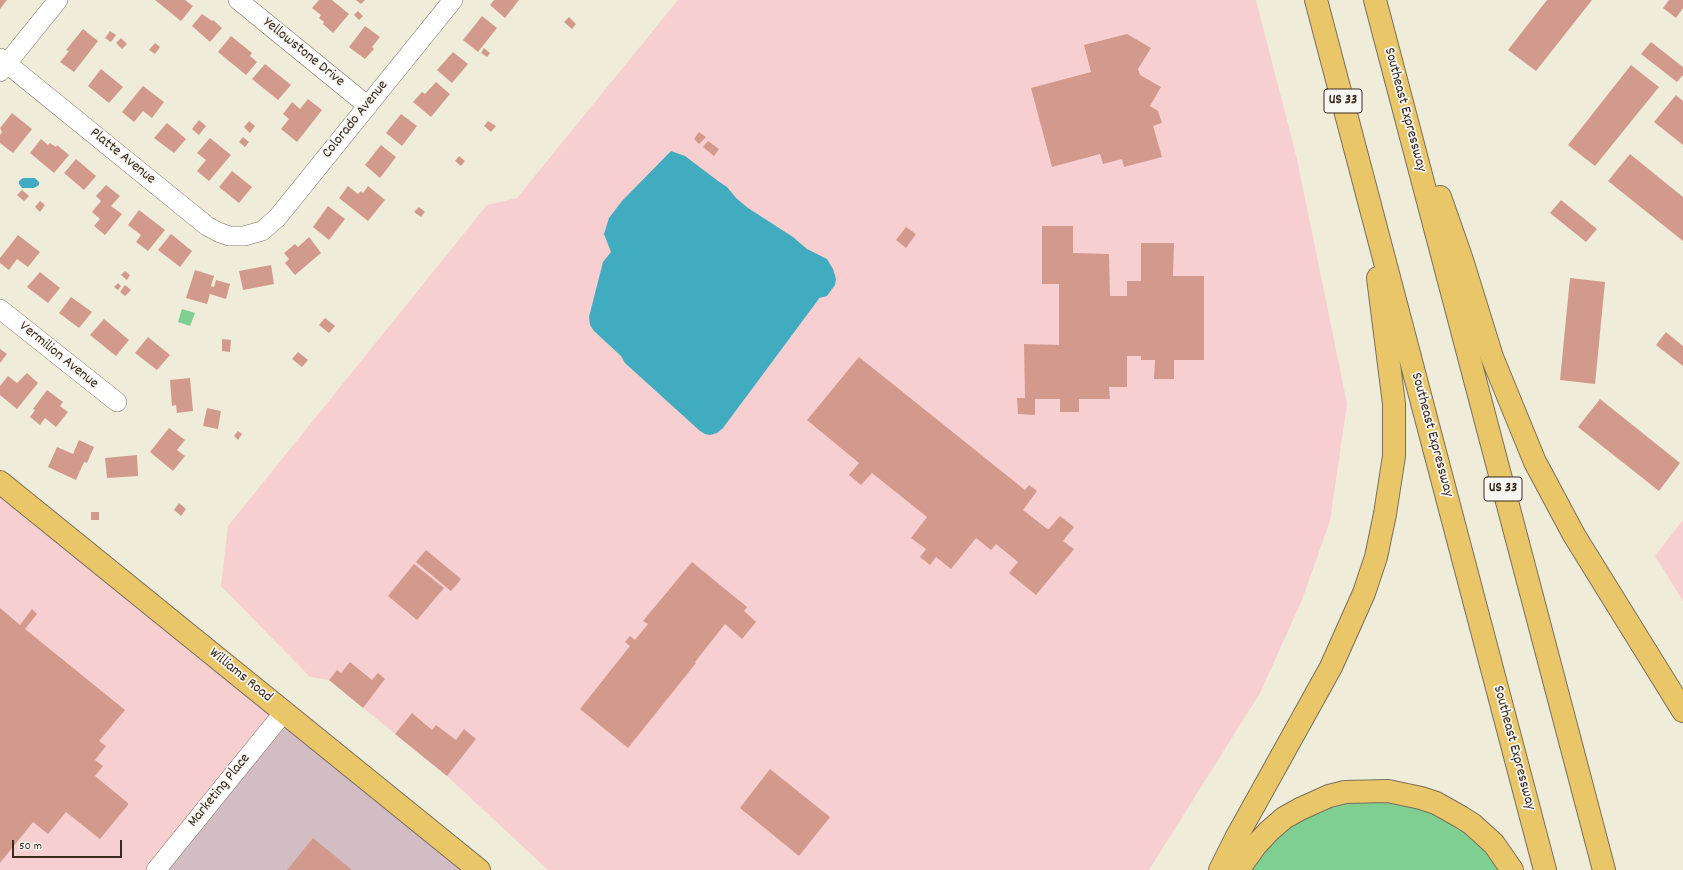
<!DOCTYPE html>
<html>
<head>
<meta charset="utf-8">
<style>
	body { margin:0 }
	#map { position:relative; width:1683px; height:870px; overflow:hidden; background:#efecd9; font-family:Dekko,sans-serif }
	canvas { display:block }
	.scale { position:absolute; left:12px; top:840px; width:110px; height:18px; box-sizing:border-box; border:2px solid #3b2a1e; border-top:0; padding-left:5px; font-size:12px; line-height:14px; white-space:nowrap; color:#3b2a1e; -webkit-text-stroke:3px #f6f6f2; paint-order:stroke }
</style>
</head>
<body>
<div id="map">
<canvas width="1683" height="870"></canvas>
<div class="scale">50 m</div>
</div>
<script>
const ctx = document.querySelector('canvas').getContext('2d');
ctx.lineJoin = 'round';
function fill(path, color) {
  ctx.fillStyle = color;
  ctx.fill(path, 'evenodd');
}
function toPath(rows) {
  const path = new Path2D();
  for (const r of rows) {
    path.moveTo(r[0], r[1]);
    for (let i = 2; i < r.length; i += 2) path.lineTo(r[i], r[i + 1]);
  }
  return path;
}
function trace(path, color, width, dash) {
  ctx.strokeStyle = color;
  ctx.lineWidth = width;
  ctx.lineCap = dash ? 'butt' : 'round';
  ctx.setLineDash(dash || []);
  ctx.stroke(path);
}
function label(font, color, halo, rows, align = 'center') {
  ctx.font = font + ' Dekko,sans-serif';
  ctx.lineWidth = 3.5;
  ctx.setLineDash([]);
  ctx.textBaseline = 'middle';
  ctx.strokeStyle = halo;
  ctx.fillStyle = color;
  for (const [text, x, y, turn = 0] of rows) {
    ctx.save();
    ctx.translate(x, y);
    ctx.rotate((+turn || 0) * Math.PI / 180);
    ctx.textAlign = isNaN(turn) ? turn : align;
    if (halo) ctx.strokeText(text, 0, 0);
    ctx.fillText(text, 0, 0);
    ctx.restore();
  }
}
fill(toPath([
	[678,0,1256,0,1297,159,1347,404,1330,521,1302,600,1260,693,1149,870,548,870,447,776,329,680,310,677,221,586,228,526,487,205,517,198],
	[0,495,278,717,151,870,0,870],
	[1683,520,1683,601,1655,556]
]), '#f7cfd0');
fill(toPath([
	[284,712,482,870,156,870]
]), '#d2bdc5');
fill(toPath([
	[182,309,195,313,190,326,178,322],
	[1390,799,1450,817,1504,870,1247,870,1251,862,1290,825,1332,804]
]), '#7fcf90');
fill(toPath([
	[671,151,685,156,718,181,727,187,736,198,748,208,793,237,807,249,827,259,833,269,836,279,835,285,832,289,827,296,819,298,818,300,723,428,717,433,710,435,705,434,700,431,625,363,621,356,594,331,590,325,589,317,603,262,611,252,604,234,609,218,622,201],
	[23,178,35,178,39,182,39,185,34,188,22,188,19,184,19,181]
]), '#41abc0');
fill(toPath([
	[0,0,7,0,0,9],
	[155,0,185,0,193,6,181,21],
	[319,0,332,0,349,14,333,33,323,24,324,22,319,18,321,15,312,8],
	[356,0,365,0,361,4],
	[494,0,519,0,505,18,490,5],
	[1547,0,1592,0,1536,71,1508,50],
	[1669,0,1683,0,1683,8,1676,18,1663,8],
	[358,11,363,16,359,20,354,15],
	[202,14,212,21,213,20,222,28,210,42,192,26],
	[482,16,497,28,478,52,463,40],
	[569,17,576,24,572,29,564,22],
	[365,26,380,37,372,47,374,49,365,59,349,47],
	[83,29,98,41,74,72,60,62,69,51,66,50],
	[110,31,116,35,111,42,105,38],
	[1127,34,1151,48,1138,69,1140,75,1161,87,1150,106,1158,111,1162,123,1153,126,1162,157,1124,167,1122,159,1103,164,1100,154,1052,167,1031,88,1091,72,1084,45],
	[231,36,252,53,250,56,257,62,246,75,218,52],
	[121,38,127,44,122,49,116,43],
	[1651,42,1683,67,1683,75,1677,82,1641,54],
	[155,43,160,47,155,54,149,50],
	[484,48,490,53,487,57,481,53],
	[453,52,468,64,452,83,437,70],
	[265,64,291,85,278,100,252,79],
	[1631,65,1659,87,1595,166,1568,145],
	[101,69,123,87,109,103,88,86],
	[436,82,450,94,431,117,413,102,422,92,425,94],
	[143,86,164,102,152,118,143,111,134,122,122,112],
	[1676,95,1683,101,1683,145,1654,122],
	[308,99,322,110,297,142,281,129,289,119,283,114,292,102,300,109],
	[12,113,32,129,13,153,0,143,0,135,2,132,0,128],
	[401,114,417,126,402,146,386,133],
	[199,120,206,126,199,135,192,129],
	[249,121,255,126,250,133,244,127],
	[488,121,496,126,491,132,484,126],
	[167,123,186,139,174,153,154,138],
	[699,132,706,137,699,144,694,139],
	[243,137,249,142,245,147,239,142],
	[210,138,231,155,209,181,197,171,206,160,197,153],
	[41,139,48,145,50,143,56,147,57,145,69,155,54,173,30,153],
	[708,141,719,149,714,156,703,147],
	[381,145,396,157,380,178,365,165],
	[1630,154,1683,197,1683,241,1608,181],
	[459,156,465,161,461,166,455,161],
	[76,159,96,176,84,190,64,173],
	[232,171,252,187,239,203,219,187],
	[106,185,120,196,111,206,122,214,105,235,94,226,100,219,92,212,101,201,96,196],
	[348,186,358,194,361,191,363,193,368,186,385,200,368,221,339,198],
	[22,190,29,196,24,201,17,195],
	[1561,200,1597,229,1586,242,1550,213],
	[40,201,45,205,40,212,35,207],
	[328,206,345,219,329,240,313,227],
	[419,207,425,212,421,217,414,212],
	[139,210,165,230,148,251,136,242,141,235,128,225],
	[1042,226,1073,226,1073,253,1109,254,1110,296,1127,296,1127,281,1141,281,1141,243,1174,243,1173,276,1204,276,1204,360,1174,360,1174,379,1154,379,1155,360,1141,360,1141,356,1127,356,1127,387,1109,387,1110,399,1079,399,1079,412,1060,412,1060,399,1035,399,1035,415,1018,414,1017,398,1025,398,1024,344,1059,345,1059,284,1042,284],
	[906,227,916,234,906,248,896,240],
	[171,234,192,251,180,267,158,250],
	[18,235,40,252,28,267,17,259,9,270,0,263,0,258],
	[309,237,321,253,295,275,285,263,289,259,284,253,295,244,298,247],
	[271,265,274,284,243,290,239,271],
	[195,270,214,276,211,286,214,287,216,280,230,284,226,299,210,294,207,304,186,298],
	[125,271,130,275,127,280,121,275],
	[40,272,60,288,48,303,27,287],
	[1570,278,1605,282,1595,384,1560,380],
	[118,283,121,286,118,290,114,287],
	[125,285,131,290,125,296,120,292],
	[71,297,92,312,79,328,59,313],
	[325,318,335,326,329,333,319,325],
	[104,319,129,340,116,356,90,335],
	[1666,332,1683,346,1683,366,1656,345],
	[148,337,170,355,157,370,135,353],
	[222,339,231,340,230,352,222,351],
	[0,349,7,354,0,363],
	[298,352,308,360,302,367,292,359],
	[859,357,1025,490,1029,485,1037,491,1023,510,1046,528,1049,529,1060,516,1074,527,1063,541,1074,549,1036,595,1009,573,1018,562,996,544,991,550,976,538,951,569,936,557,930,565,920,557,926,549,911,538,927,517,872,473,861,485,849,475,859,463,807,420],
	[27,373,38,383,17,409,0,395,0,386,8,376,17,383],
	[190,378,193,411,177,413,176,405,172,406,170,380],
	[47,390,63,402,60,406,68,412,56,427,45,418,40,425,30,417,35,410,33,409],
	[1600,399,1680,463,1659,491,1578,427],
	[207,408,221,411,218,429,203,426],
	[169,428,185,440,177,450,185,456,173,471,150,452],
	[238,431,242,434,238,440,234,436],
	[79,440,94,447,87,463,84,462,76,480,48,467,57,447,73,454],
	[137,455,138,476,107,478,105,458],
	[179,503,186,509,181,516,174,510],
	[91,512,99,512,99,520,91,520],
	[426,550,461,579,451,591,416,562],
	[692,562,747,607,744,611,756,622,742,639,725,624,695,662,696,663,628,748,580,709,630,646,625,642,630,636,635,640,648,624,643,621],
	[414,564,444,588,417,620,388,596],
	[0,608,20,625,32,609,37,614,25,629,125,710,99,741,106,746,95,760,103,766,95,776,128,803,128,805,100,839,66,812,48,834,33,822,0,863],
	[350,662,372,680,378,673,385,679,363,708,329,680,337,670,341,673],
	[412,713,432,730,436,725,456,740,464,729,476,739,447,776,395,734],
	[770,769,830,817,799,856,740,808],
	[313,838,352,870,287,870]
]), '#d29a8c');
const minor = toPath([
	[238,0,368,106],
	[0,58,207,226,218,232,229,236,244,236,262,231,277,218,453,0],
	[0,72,58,0],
	[0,309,117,402],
	[156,870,284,712]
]);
const major = toPath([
	[0,482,479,870]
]);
const highway = toPath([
	[1316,0,1545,870],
	[1375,0,1604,870],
	[1440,197,1462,260,1492,357,1535,462,1574,535,1683,711],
	[1220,870,1236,838,1331,667,1364,593,1376,557,1385,514,1394,456,1394,404,1378,278],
	[1238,870,1256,845,1269,831,1284,818,1300,809,1329,796,1345,792,1388,791,1421,798,1436,803,1461,817,1472,824,1494,844,1512,870]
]);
trace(minor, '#7a6e5f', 20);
trace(major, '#7a6e5f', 24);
trace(highway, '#7a6e5f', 24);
trace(minor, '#fff', 19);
trace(major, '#e9c769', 22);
trace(highway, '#e9c769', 22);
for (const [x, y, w] of [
	[1343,101,38],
	[1503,489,38]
]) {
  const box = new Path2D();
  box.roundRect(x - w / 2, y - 12, w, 24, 3);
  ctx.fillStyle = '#f6f6f2';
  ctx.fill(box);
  trace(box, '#3b2a1e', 1);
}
label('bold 14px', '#3b2a1e', null, [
	["US 33",1343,101],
	["US 33",1503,489]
]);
label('15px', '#3b2a1e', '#f6f6f2', [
	["Yellowstone Drive",303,53,39],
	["Southeast Expressway",1404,110,75],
	["Colorado Avenue",356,120,-51],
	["Platte Avenue",122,157,39],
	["Vermilion Avenue",58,356,39],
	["Southeast Expressway",1431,435,75],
	["Williams Road",240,676,39],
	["Southeast Expressway",1513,748,75],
	["Marketing Place",220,791,-51]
]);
</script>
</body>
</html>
